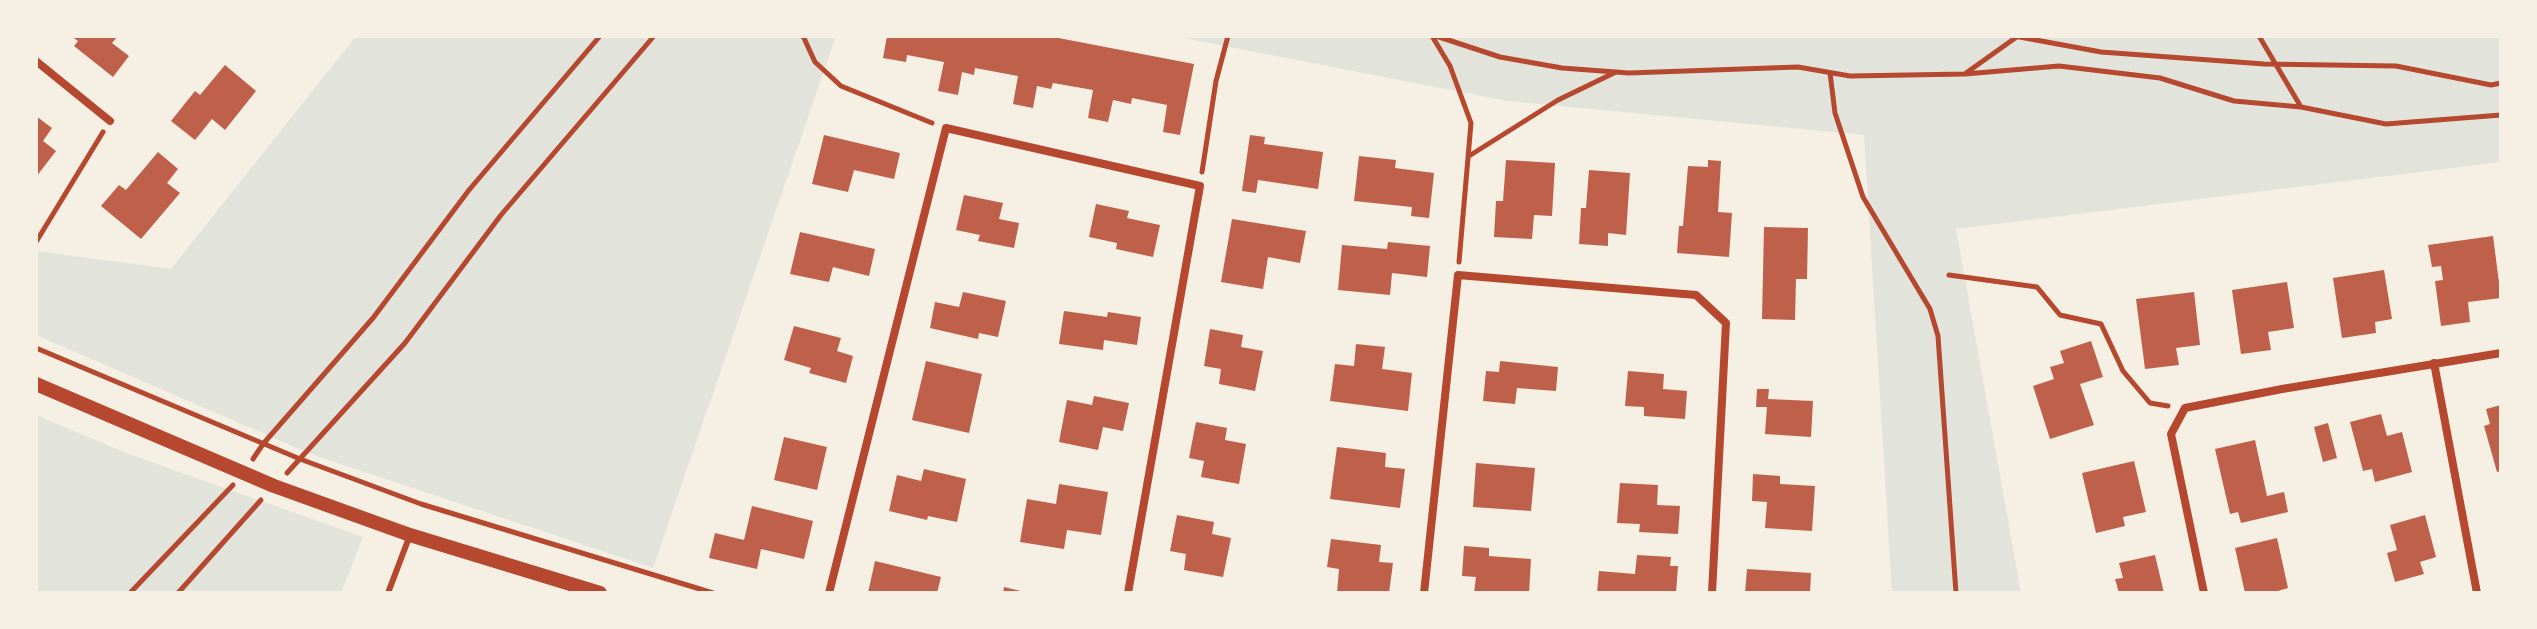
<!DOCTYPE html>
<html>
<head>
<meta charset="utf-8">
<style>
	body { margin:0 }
	#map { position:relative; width:2537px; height:629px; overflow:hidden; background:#f6efe4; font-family:Roboto,sans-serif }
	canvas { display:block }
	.frame { position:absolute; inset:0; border:38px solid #f6efe4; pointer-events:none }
</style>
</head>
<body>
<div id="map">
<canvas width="2537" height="629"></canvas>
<div class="frame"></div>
</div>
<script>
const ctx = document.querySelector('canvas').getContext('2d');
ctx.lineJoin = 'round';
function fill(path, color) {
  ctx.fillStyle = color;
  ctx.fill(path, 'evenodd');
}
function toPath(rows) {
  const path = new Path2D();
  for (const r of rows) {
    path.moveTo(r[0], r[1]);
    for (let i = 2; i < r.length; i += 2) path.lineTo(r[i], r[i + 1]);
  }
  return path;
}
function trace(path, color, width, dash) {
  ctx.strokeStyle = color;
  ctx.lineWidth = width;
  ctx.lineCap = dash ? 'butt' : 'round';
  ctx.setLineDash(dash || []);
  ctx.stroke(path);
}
fill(toPath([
	[356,36,836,36,653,568,313,455,36,335,36,251,171,269],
	[1173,36,2501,36,2501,162,1956,229,2021,593,1892,593,1864,135,1507,101],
	[36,415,131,455,363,537,341,593,36,593]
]), '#e2e4dc');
fill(toPath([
	[71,36,118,36,112,43,129,56,113,77,74,46,78,41],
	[887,36,1048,36,1194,64,1180,135,1163,132,1167,105,1132,98,1131,104,1113,100,1108,122,1088,118,1093,90,1053,83,1051,89,1037,86,1033,108,1013,104,1018,76,975,68,974,75,962,72,958,95,938,91,944,62,907,55,906,62,883,58],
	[225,65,256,91,225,130,212,119,195,140,171,121,195,91,200,95],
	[36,116,52,128,43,141,56,151,36,177],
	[824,135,900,153,894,179,854,170,848,192,812,184],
	[1250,135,1265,137,1264,144,1323,152,1318,189,1258,180,1256,193,1242,191],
	[158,152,178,169,167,183,180,193,141,239,101,206,119,185,126,190],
	[1359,156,1396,160,1395,168,1434,173,1429,218,1411,216,1412,207,1354,201],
	[1506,160,1555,163,1552,216,1534,215,1532,239,1494,237,1496,201,1503,201],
	[1708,160,1721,161,1718,212,1732,213,1729,257,1677,253,1679,226,1683,226,1688,166,1708,167],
	[1589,170,1630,173,1626,235,1608,233,1608,246,1579,244,1581,208,1586,208],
	[964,195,1003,203,999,219,1019,223,1014,248,978,241,980,235,956,230],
	[1096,204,1129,211,1127,218,1160,225,1153,257,1116,249,1117,243,1089,237],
	[1232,219,1306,231,1300,263,1268,257,1263,289,1221,282],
	[1764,227,1808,228,1807,279,1796,279,1795,320,1762,319],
	[800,232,875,249,869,276,833,267,829,282,790,274],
	[2493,236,2501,298,2468,302,2470,322,2441,326,2435,281,2443,280,2441,266,2432,267,2428,245],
	[1388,242,1430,246,1427,277,1392,273,1390,295,1338,290,1342,245,1387,249],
	[2384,270,2392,319,2375,322,2376,333,2342,338,2333,278],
	[2287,282,2294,328,2268,332,2271,350,2241,354,2232,290],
	[963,292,1006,301,998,337,979,333,978,339,930,328,935,302,959,307],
	[2194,292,2200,345,2176,348,2179,365,2145,369,2136,299],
	[1064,311,1107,317,1108,312,1141,317,1137,345,1104,340,1103,350,1059,344],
	[794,326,841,338,837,351,853,356,846,383,809,373,811,368,784,360],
	[1210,329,1243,335,1241,347,1263,351,1255,391,1219,384,1221,369,1204,366],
	[2091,341,2103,377,2080,384,2094,425,2050,439,2033,386,2054,379,2050,367,2064,363,2060,351],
	[1356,344,1385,347,1382,369,1412,373,1408,411,1330,401,1335,364,1354,366],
	[926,361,982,374,969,433,912,420],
	[1500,361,1558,367,1556,391,1517,388,1515,404,1483,401,1486,371,1499,372],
	[1628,371,1664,374,1663,389,1687,391,1685,419,1644,416,1644,407,1625,406],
	[1757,389,1769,389,1768,399,1813,401,1811,437,1765,434,1767,407,1756,407],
	[1094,396,1129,403,1123,431,1103,427,1098,450,1059,442,1067,400,1092,405],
	[2501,405,2501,471,2497,472,2484,426,2490,424,2486,409],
	[2381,414,2387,436,2402,432,2412,472,2375,482,2372,469,2363,471,2350,422],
	[1196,422,1227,428,1225,440,1246,444,1239,484,1201,477,1204,461,1189,458],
	[2328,423,2337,458,2323,462,2314,427],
	[784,437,827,447,817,490,774,480],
	[2255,440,2267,496,2284,492,2288,512,2241,523,2238,512,2230,514,2215,449],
	[1337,447,1386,453,1385,467,1405,469,1400,508,1330,499],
	[2134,461,2146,512,2123,517,2125,526,2096,533,2082,473],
	[1476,463,1535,468,1531,511,1473,507],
	[924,469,966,479,957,522,928,516,927,520,889,511,897,475,921,481],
	[1753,474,1780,476,1780,484,1815,486,1812,531,1765,528,1767,502,1752,501],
	[1620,483,1658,485,1657,505,1680,506,1678,534,1639,532,1640,524,1617,523],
	[1059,484,1108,492,1101,535,1067,530,1064,549,1020,542,1027,499,1056,504],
	[752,506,813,521,804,559,761,549,757,569,709,558,715,533,744,540],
	[1177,515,1214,522,1212,534,1231,538,1223,577,1184,570,1186,554,1170,551],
	[2425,515,2436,557,2420,562,2424,574,2395,582,2387,553,2397,550,2390,525],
	[2277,538,2288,588,2271,593,2245,593,2235,548],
	[1331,539,1381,545,1379,562,1393,563,1389,593,1337,593,1339,569,1327,567],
	[1464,546,1489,548,1489,556,1531,559,1529,593,1474,593,1476,577,1462,576],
	[1637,555,1671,557,1670,566,1678,566,1676,593,1597,593,1599,571,1635,574],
	[2155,555,2164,593,2119,593,2115,579,2123,578,2119,563],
	[875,561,941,577,937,593,868,593],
	[1747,569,1811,573,1810,593,1745,593],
	[1004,587,1025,592,1025,593,1003,593]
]), '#bf614a');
trace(toPath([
	[803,36,815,62,841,86,932,123],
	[1432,36,1450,66,1471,123,1459,262],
	[1436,36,1500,57,1562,68,1629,73,1798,67,1850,76,1965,74,2059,66,2160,78,2234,101,2301,107,2386,124,2501,115],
	[2014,36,2101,52,2264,64,2396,66,2491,85,2501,83],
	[2259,36,2301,107],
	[1830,73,1835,113,1863,197,1930,309,1938,336,1956,593],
	[1966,73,2018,36],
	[1469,156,1558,100,1616,72],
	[1202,172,1216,81,1228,36],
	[36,242,103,132],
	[1949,275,2037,287,2060,315,2101,324,2123,371,2150,403,2168,406],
	[36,348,300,459,421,504,713,593],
	[253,459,263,444,373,318,469,190,600,36],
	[287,473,405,343,501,215,654,36],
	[130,593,233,485],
	[178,593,261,500]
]), '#b5482f', 5);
trace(toPath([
	[388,593,410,535]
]), '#b5482f', 6);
trace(toPath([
	[36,61,110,121],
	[2434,363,2477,593],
	[829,593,946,128,1200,186,1128,593],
	[1424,593,1458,275,1696,295,1726,323,1712,593],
	[2204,593,2171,434,2185,408,2282,389,2501,353]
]), '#b5482f', 8);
trace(toPath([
	[36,384,274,486,410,535,600,593]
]), '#b5482f', 14);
</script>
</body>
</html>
